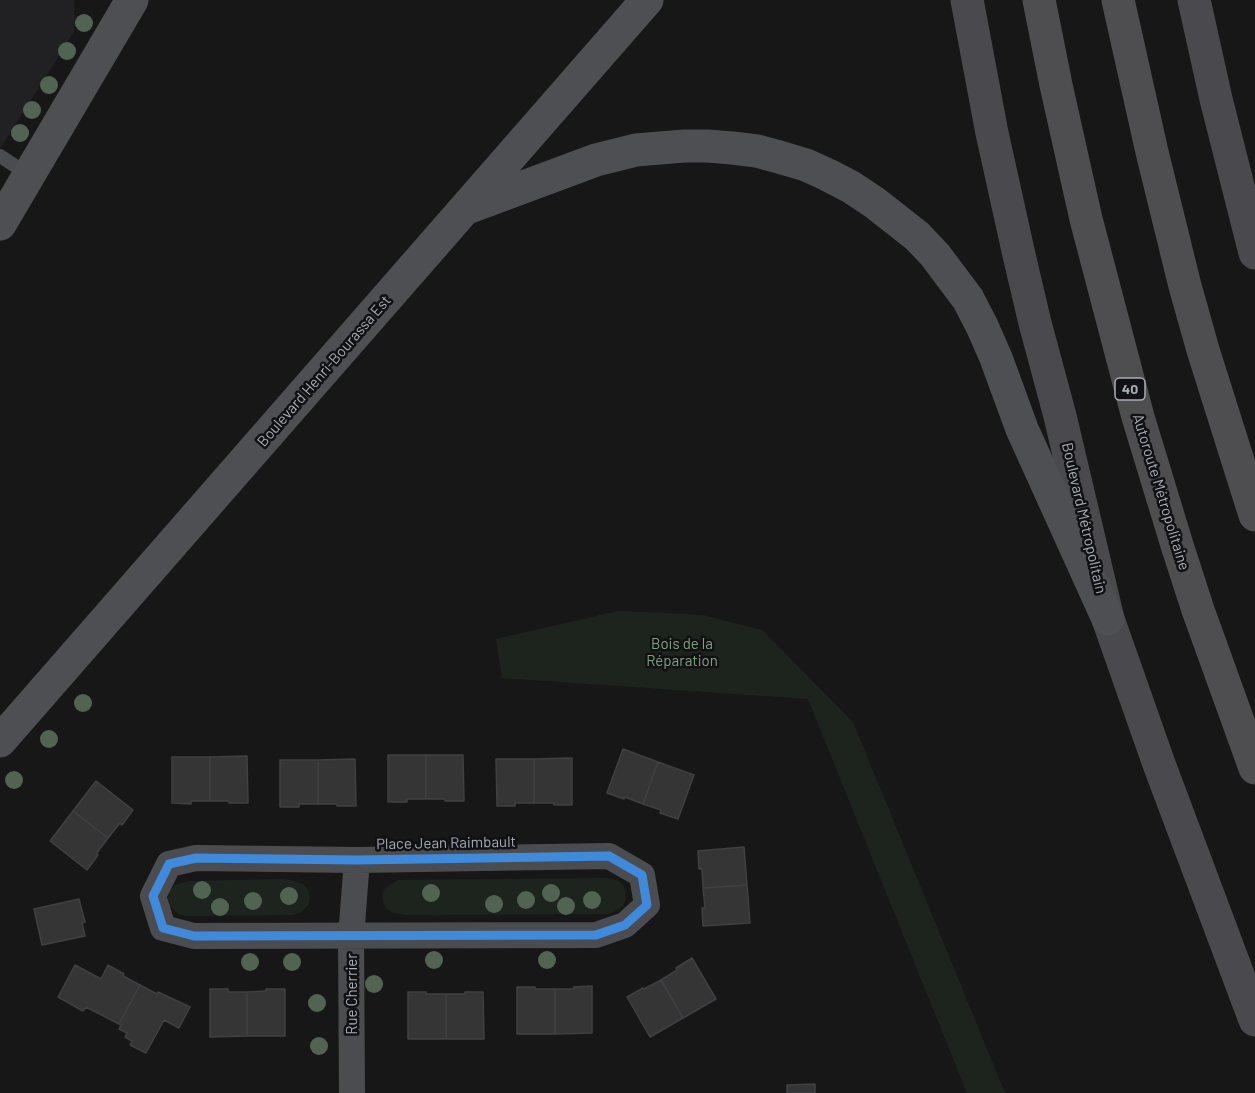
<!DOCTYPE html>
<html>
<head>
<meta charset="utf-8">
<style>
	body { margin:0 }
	canvas { display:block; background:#171717 }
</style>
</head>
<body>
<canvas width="1255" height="1093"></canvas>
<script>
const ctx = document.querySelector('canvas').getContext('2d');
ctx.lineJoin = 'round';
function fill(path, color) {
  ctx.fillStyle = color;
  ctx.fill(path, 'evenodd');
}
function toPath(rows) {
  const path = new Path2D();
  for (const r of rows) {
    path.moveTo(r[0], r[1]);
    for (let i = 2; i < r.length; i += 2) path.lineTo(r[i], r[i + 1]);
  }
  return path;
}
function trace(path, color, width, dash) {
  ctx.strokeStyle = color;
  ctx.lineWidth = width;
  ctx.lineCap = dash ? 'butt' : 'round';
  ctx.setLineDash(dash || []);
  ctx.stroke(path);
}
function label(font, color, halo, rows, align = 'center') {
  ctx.font = font + ' Barlow,sans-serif';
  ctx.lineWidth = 5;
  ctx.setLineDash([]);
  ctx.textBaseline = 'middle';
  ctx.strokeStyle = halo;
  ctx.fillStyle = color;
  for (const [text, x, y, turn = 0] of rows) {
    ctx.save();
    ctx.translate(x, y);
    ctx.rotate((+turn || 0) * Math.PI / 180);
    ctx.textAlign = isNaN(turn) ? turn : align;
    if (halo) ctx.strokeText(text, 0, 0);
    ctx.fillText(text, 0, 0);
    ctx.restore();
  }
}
fill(toPath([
	[0,0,74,0,75,30,0,149]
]), '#212123');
fill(toPath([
	[618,611,703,615,762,630,853,722,1005,1093,967,1093,808,699,502,678,496,639],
	[609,878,619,881,624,886,626,899,623,907,616,911,609,914,405,915,391,912,386,908,383,902,382,895,385,888,398,880],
	[286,879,303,884,308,890,310,897,309,904,302,912,293,915,187,916,178,914,169,905,168,898,170,891,175,885,189,881]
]), '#1d241e');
const building = toPath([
	[623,749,658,762,643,804,625,797,624,799,607,793,623,749],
	[388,755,426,755,426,799,407,799,407,802,388,802,388,755],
	[426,755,463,755,464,801,445,801,445,799,426,799,426,755],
	[247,756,248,803,229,803,229,801,210,801,210,757,247,756],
	[172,757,210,757,210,801,191,801,191,804,172,803,172,757],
	[572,758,572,805,554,805,554,803,534,803,534,759,572,758],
	[355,759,356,806,337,806,337,804,318,804,318,760,355,759],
	[496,759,534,759,534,803,515,803,515,806,497,806,496,759],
	[280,760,318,760,318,804,299,804,299,807,280,807,280,760],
	[658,762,694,775,678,819,660,813,661,810,643,804,658,762],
	[96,781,133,810,122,825,120,823,108,838,73,811,96,781],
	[73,811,108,838,96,854,98,855,87,870,50,841,73,811],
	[744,847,747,885,703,888,702,869,699,869,698,851,744,847],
	[747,885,750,923,703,926,702,908,705,908,703,888,747,885],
	[79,899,85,922,82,923,85,936,42,945,34,909,79,899],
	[692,958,716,999,683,1018,661,980,677,970,676,968,692,958],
	[75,965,101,979,108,965,124,974,123,976,140,985,119,1024,86,1007,83,1011,58,997,75,965],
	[661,980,683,1018,650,1037,627,997,643,988,644,989,661,980],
	[140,985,157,994,158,992,190,1007,179,1028,164,1020,146,1053,130,1045,132,1041,125,1037,127,1033,119,1029,121,1025,119,1024,140,985],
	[592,986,592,1033,555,1034,555,989,574,989,574,987,592,986],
	[517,987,535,987,535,989,555,989,555,1034,517,1034,517,987],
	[210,989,228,989,228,992,247,992,247,1036,210,1037,210,989],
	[266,989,285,989,285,1036,247,1036,247,992,266,991,266,989],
	[408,992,426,992,426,994,446,994,446,1039,408,1039,408,992],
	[465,992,483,992,484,1039,446,1039,446,994,465,994,465,992],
	[815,1084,815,1093,787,1093,787,1085,815,1084]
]);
fill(building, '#353536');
trace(building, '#3f4043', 1.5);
trace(toPath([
	[0,156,29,175]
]), '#4b4c50', 14);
trace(toPath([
	[609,856,642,875,647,905,625,925,596,935,194,936,163,928,153,896,169,864,196,858,357,860,609,856],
	[352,1093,351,937,357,860]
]), '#4b4c50', 26);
trace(toPath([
	[967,0,992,133,1019,255,1035,323,1060,416,1108,619,1159,764,1255,1020],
	[1194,0,1216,99,1255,253]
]), '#4a4a4e', 33);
trace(toPath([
	[467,208,596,160,636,150,684,146,708,146,732,148,757,151,779,157,806,165,828,175,851,187,875,203,917,236,935,255,968,299,982,326,996,358,1022,429,1108,619],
	[0,224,132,0],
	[0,741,647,0]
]), '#4d4f52', 33);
trace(toPath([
	[1039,0,1056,85,1086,219,1138,417,1177,545,1198,610,1255,768],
	[1118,0,1152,152,1185,286,1203,350,1255,515]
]), '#4e4e51', 33);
trace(toPath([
	[609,856,642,875,647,905,625,925,596,935,194,936,163,928,153,896,169,864,196,858,357,860,609,856]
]), '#408adc', 9);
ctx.fillStyle = '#506451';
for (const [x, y] of [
	[84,23],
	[67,51],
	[49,85],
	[32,110],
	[20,133],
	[83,703],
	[49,739],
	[14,780],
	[202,890],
	[431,893],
	[551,893],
	[289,896],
	[526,900],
	[592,900],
	[253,901],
	[494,904],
	[566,906],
	[220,907],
	[434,960],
	[547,960],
	[250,962],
	[292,962],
	[374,984],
	[317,1003],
	[319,1046]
]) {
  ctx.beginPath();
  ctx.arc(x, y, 9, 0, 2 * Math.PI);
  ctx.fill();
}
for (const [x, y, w] of [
	[1130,389,30]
]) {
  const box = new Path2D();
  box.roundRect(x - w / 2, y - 11, w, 22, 4.5);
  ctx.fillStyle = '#111113';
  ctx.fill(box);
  trace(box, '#a8adb8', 1.5);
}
label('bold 14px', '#a8adb8', null, [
	["40",1130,389]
]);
label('15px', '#a8adb8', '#111113', [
	["Boulevard Henri-Bourassa Est",324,371,-49],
	["Autoroute Métropolitaine",1161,492,73],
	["Boulevard Métropolitain",1084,518,77],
	["Place Jean Raimbault",446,843,-1],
	["Rue Cherrier",352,994,-90]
]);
label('15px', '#7fa381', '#111113', [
	["Bois de la",682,644],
	["Réparation",682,661]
]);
</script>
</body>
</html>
